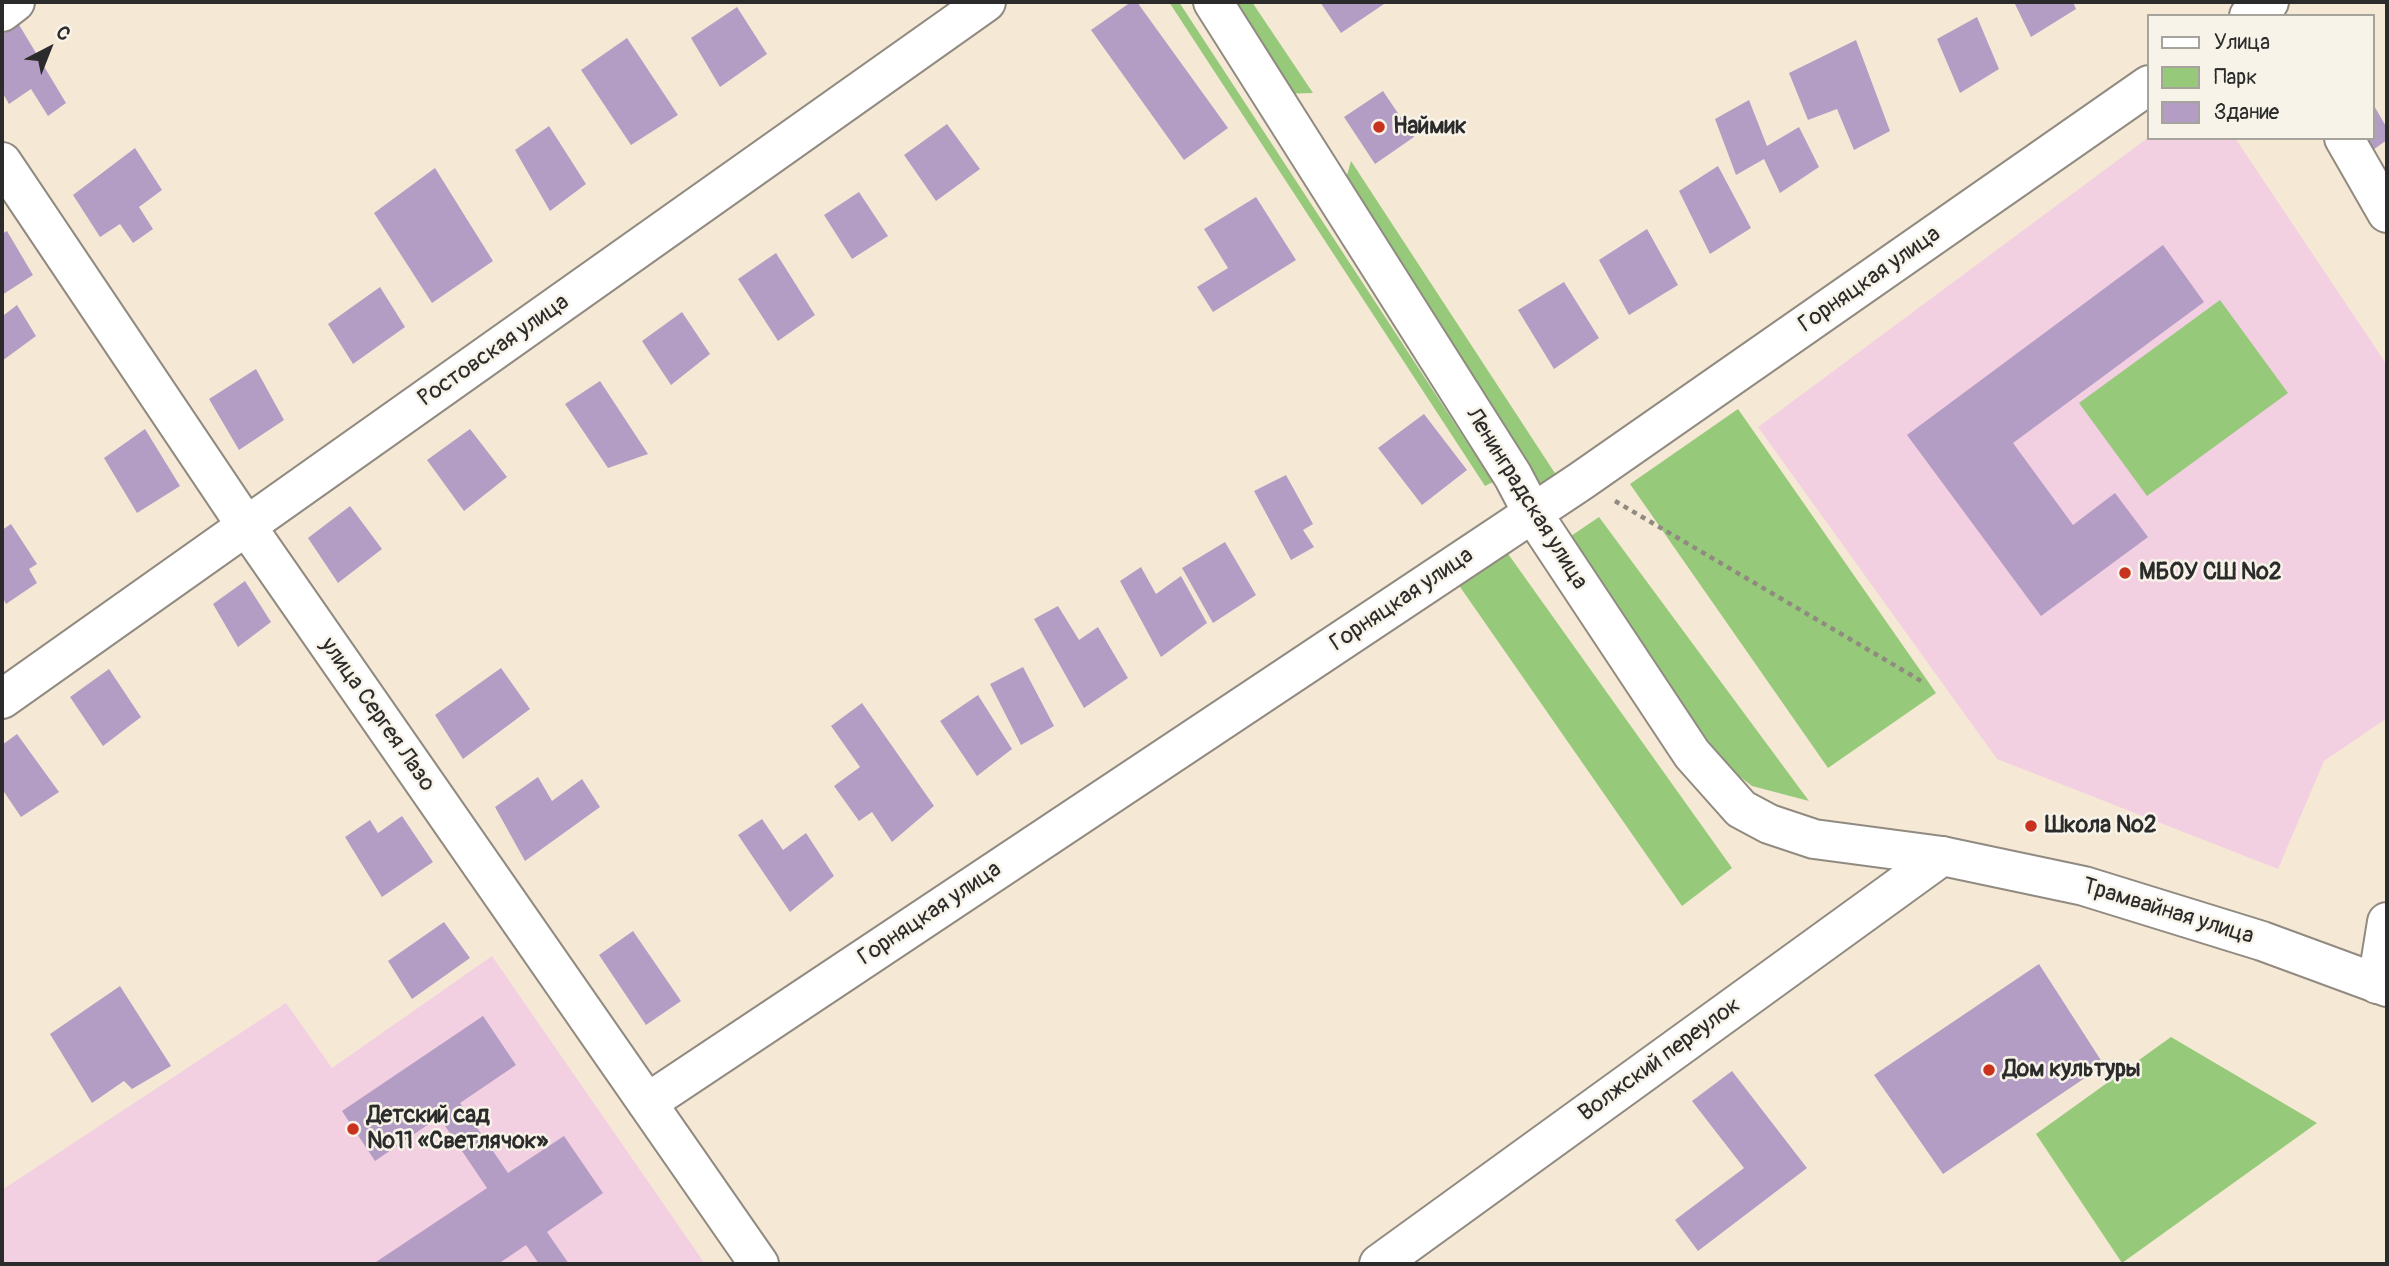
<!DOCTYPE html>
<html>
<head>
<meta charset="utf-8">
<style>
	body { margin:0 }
	#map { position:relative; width:2389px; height:1266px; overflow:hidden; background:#f5e9d6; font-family:Pangolin,sans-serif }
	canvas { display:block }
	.frame { position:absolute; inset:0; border:4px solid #2b2b2b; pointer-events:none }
	.legend { position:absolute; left:2147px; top:14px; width:228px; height:126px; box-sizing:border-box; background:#f7f3e8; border:2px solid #a5a39c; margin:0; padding:9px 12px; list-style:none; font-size:21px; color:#2b2b2b }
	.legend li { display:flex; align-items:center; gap:14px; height:35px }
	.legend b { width:35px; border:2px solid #a5a39c }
	.north { position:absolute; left:14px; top:14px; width:70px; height:70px; -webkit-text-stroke:5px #f7f3e8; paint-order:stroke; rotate:42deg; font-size:19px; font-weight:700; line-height:28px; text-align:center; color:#2b2b2b }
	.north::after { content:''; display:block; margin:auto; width:24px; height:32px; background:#2b2b2b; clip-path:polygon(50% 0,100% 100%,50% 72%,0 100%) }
</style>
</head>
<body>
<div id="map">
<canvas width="2389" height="1266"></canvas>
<div class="frame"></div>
<ul class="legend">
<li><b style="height:9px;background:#fff"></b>Улица</li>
<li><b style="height:19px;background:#96ca7a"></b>Парк</li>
<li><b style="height:19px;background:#b49dc5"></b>Здание</li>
</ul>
<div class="north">С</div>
</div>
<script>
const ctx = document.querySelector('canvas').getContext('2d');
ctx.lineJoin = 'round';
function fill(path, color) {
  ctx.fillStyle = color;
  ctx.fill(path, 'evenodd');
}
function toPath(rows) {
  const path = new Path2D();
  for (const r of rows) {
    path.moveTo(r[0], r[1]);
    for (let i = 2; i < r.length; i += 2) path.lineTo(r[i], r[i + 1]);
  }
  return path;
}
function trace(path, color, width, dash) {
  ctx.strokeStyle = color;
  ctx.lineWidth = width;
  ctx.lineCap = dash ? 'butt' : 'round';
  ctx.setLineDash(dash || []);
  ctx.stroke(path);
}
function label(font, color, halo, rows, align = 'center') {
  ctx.font = font + ' Pangolin,sans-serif';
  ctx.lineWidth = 5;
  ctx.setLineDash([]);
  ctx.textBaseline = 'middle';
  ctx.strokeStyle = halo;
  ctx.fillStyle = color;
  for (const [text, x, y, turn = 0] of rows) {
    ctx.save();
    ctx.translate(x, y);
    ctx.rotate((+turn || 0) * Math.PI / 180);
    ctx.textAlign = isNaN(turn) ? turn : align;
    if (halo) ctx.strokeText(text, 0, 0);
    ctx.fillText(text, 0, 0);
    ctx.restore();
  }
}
fill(toPath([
	[2149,137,2235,138,2387,365,2387,718,2324,761,2278,869,1997,759,1758,427],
	[492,956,705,1264,2,1264,2,1190,286,1003,332,1068]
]), '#f2cfe1');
fill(toPath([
	[1169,2,1179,2,1493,482,1485,486],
	[1224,2,1252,2,1313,93,1277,94],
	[1351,161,1562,484,1539,495,1341,197],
	[2220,300,2288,393,2147,496,2079,403],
	[1738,409,1936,693,1828,768,1630,484],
	[1599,517,1809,801,1752,786,1713,756,1565,540],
	[1506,551,1732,868,1682,906,1458,584],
	[2171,1037,2317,1123,2122,1263,2036,1134]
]), '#96ca7a');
fill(toPath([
	[1131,2,1137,2,1228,128,1184,160,1091,30],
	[1320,2,1387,2,1341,33],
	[2014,2,2073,2,2076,9,2031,37],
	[737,7,767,54,720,87,691,38],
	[1977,17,1999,69,1960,93,1937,39],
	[18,23,66,103,48,116,31,89,9,104,2,92,2,35],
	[627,38,678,115,631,145,581,70],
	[1856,40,1890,131,1854,150,1837,109,1808,120,1789,73],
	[1383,91,1414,137,1375,164,1344,117],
	[1749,100,1767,146,1799,127,1819,167,1780,193,1764,159,1736,175,1715,119],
	[2373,104,2387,128,2387,140,2363,157,2353,138,2373,138],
	[947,124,980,169,936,201,904,155],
	[549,126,586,184,550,211,515,150],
	[135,148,162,190,139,207,153,229,133,243,120,224,100,237,73,195],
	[1718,166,1751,228,1710,254,1679,191],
	[435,168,493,261,432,303,374,213],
	[859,192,888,236,852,259,824,215],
	[1256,197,1296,260,1213,312,1197,287,1228,268,1204,229],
	[1647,229,1678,285,1629,315,1599,260],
	[7,231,33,275,2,295,2,234],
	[2163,245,2204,302,2013,443,2073,525,2115,493,2148,537,2041,616,1907,435],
	[776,253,815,315,778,341,738,279],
	[1564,282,1599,338,1554,369,1518,310],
	[380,287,405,327,353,364,328,324],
	[17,305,36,336,2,361,2,310,4,315],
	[682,312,710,354,671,385,642,341],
	[256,369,284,420,239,450,209,399],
	[600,381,648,454,608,468,565,404],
	[1424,414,1467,470,1422,505,1378,448],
	[145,429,180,486,137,513,104,458],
	[470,429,507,477,464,511,427,460],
	[1286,475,1313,524,1303,530,1314,547,1291,560,1254,491],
	[350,506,382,549,338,583,308,538],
	[11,524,37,564,29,569,37,583,6,604,2,596,2,530],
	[1225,542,1256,595,1213,623,1182,568],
	[1141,567,1156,594,1181,576,1207,623,1161,657,1120,581],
	[245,581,271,622,238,647,213,604],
	[1058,606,1079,640,1098,627,1128,678,1084,708,1034,619],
	[1023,667,1054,726,1021,745,990,684],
	[501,668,530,709,463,759,435,715],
	[109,669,141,717,103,746,70,697],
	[978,695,1012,749,977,776,940,721],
	[862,703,934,806,892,842,872,812,859,821,834,786,860,767,831,726],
	[17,734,59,792,21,817,2,789,2,745],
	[538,777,552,801,582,779,600,807,525,861,495,807],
	[402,816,433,862,382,897,345,837,370,820,378,833],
	[762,819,783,850,806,833,834,876,790,912,738,835],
	[444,922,470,958,412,999,388,961],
	[633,931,681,1001,646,1025,599,955],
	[2039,964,2104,1065,1943,1174,1874,1075],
	[120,986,171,1066,132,1089,124,1081,92,1103,50,1034],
	[483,1016,516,1065,460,1103,508,1173,564,1136,603,1193,547,1232,569,1264,539,1264,526,1245,498,1264,373,1264,487,1188,439,1117,375,1161,342,1111],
	[1732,1071,1807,1168,1698,1251,1675,1220,1744,1168,1692,1101]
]), '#b49dc5');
const street = toPath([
	[2,12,15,2],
	[2249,16,2269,2],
	[2344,138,2387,213],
	[2,162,247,527,759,1264],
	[2,699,986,2],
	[2377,984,2387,922],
	[647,1103,1581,481,2149,85],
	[1379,1264,1942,856]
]);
const secondary = toPath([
	[1213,2,1513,476,1533,514,1692,754,1741,809,1769,824,1814,839,1942,856,2084,886,2262,941,2387,987]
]);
trace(street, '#908a80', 42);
trace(secondary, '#908a80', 42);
trace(toPath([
	[1615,501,1923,682]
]), '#908a80', 4.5, [5, 5]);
trace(street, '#fff', 38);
trace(secondary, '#fff', 38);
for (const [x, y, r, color] of [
	[1379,127,7,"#c8321e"],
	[2125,573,7,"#c8321e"],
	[2031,826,7,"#c8321e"],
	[1989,1070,7,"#c8321e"],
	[353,1129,7,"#c8321e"]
]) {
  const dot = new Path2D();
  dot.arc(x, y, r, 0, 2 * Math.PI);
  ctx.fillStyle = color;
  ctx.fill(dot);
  trace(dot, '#f7f3e8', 2.5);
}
label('bold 23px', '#2b2b2b', '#f7f3e8', [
	["Наймик",1393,127],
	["МБОУ СШ №2",2139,573],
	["Школа №2",2045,826],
	["Дом культуры",2003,1070],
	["Детский сад",367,1116],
	["№11 «Светлячок»",367,1142]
], 'left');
label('23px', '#2b2b2b', '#f7f3e8', [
	["Горняцкая улица",1870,280,-35],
	["Ростовская улица",494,351,-35],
	["Ленинградская улица",1526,499,58],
	["Горняцкая улица",1402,600,-34],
	["улица Сергея Лазо",377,715,55],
	["Трамвайная улица",2168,912,17],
	["Горняцкая улица",930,914,-34],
	["Волжский переулок",1660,1060,-36]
]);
</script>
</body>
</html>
